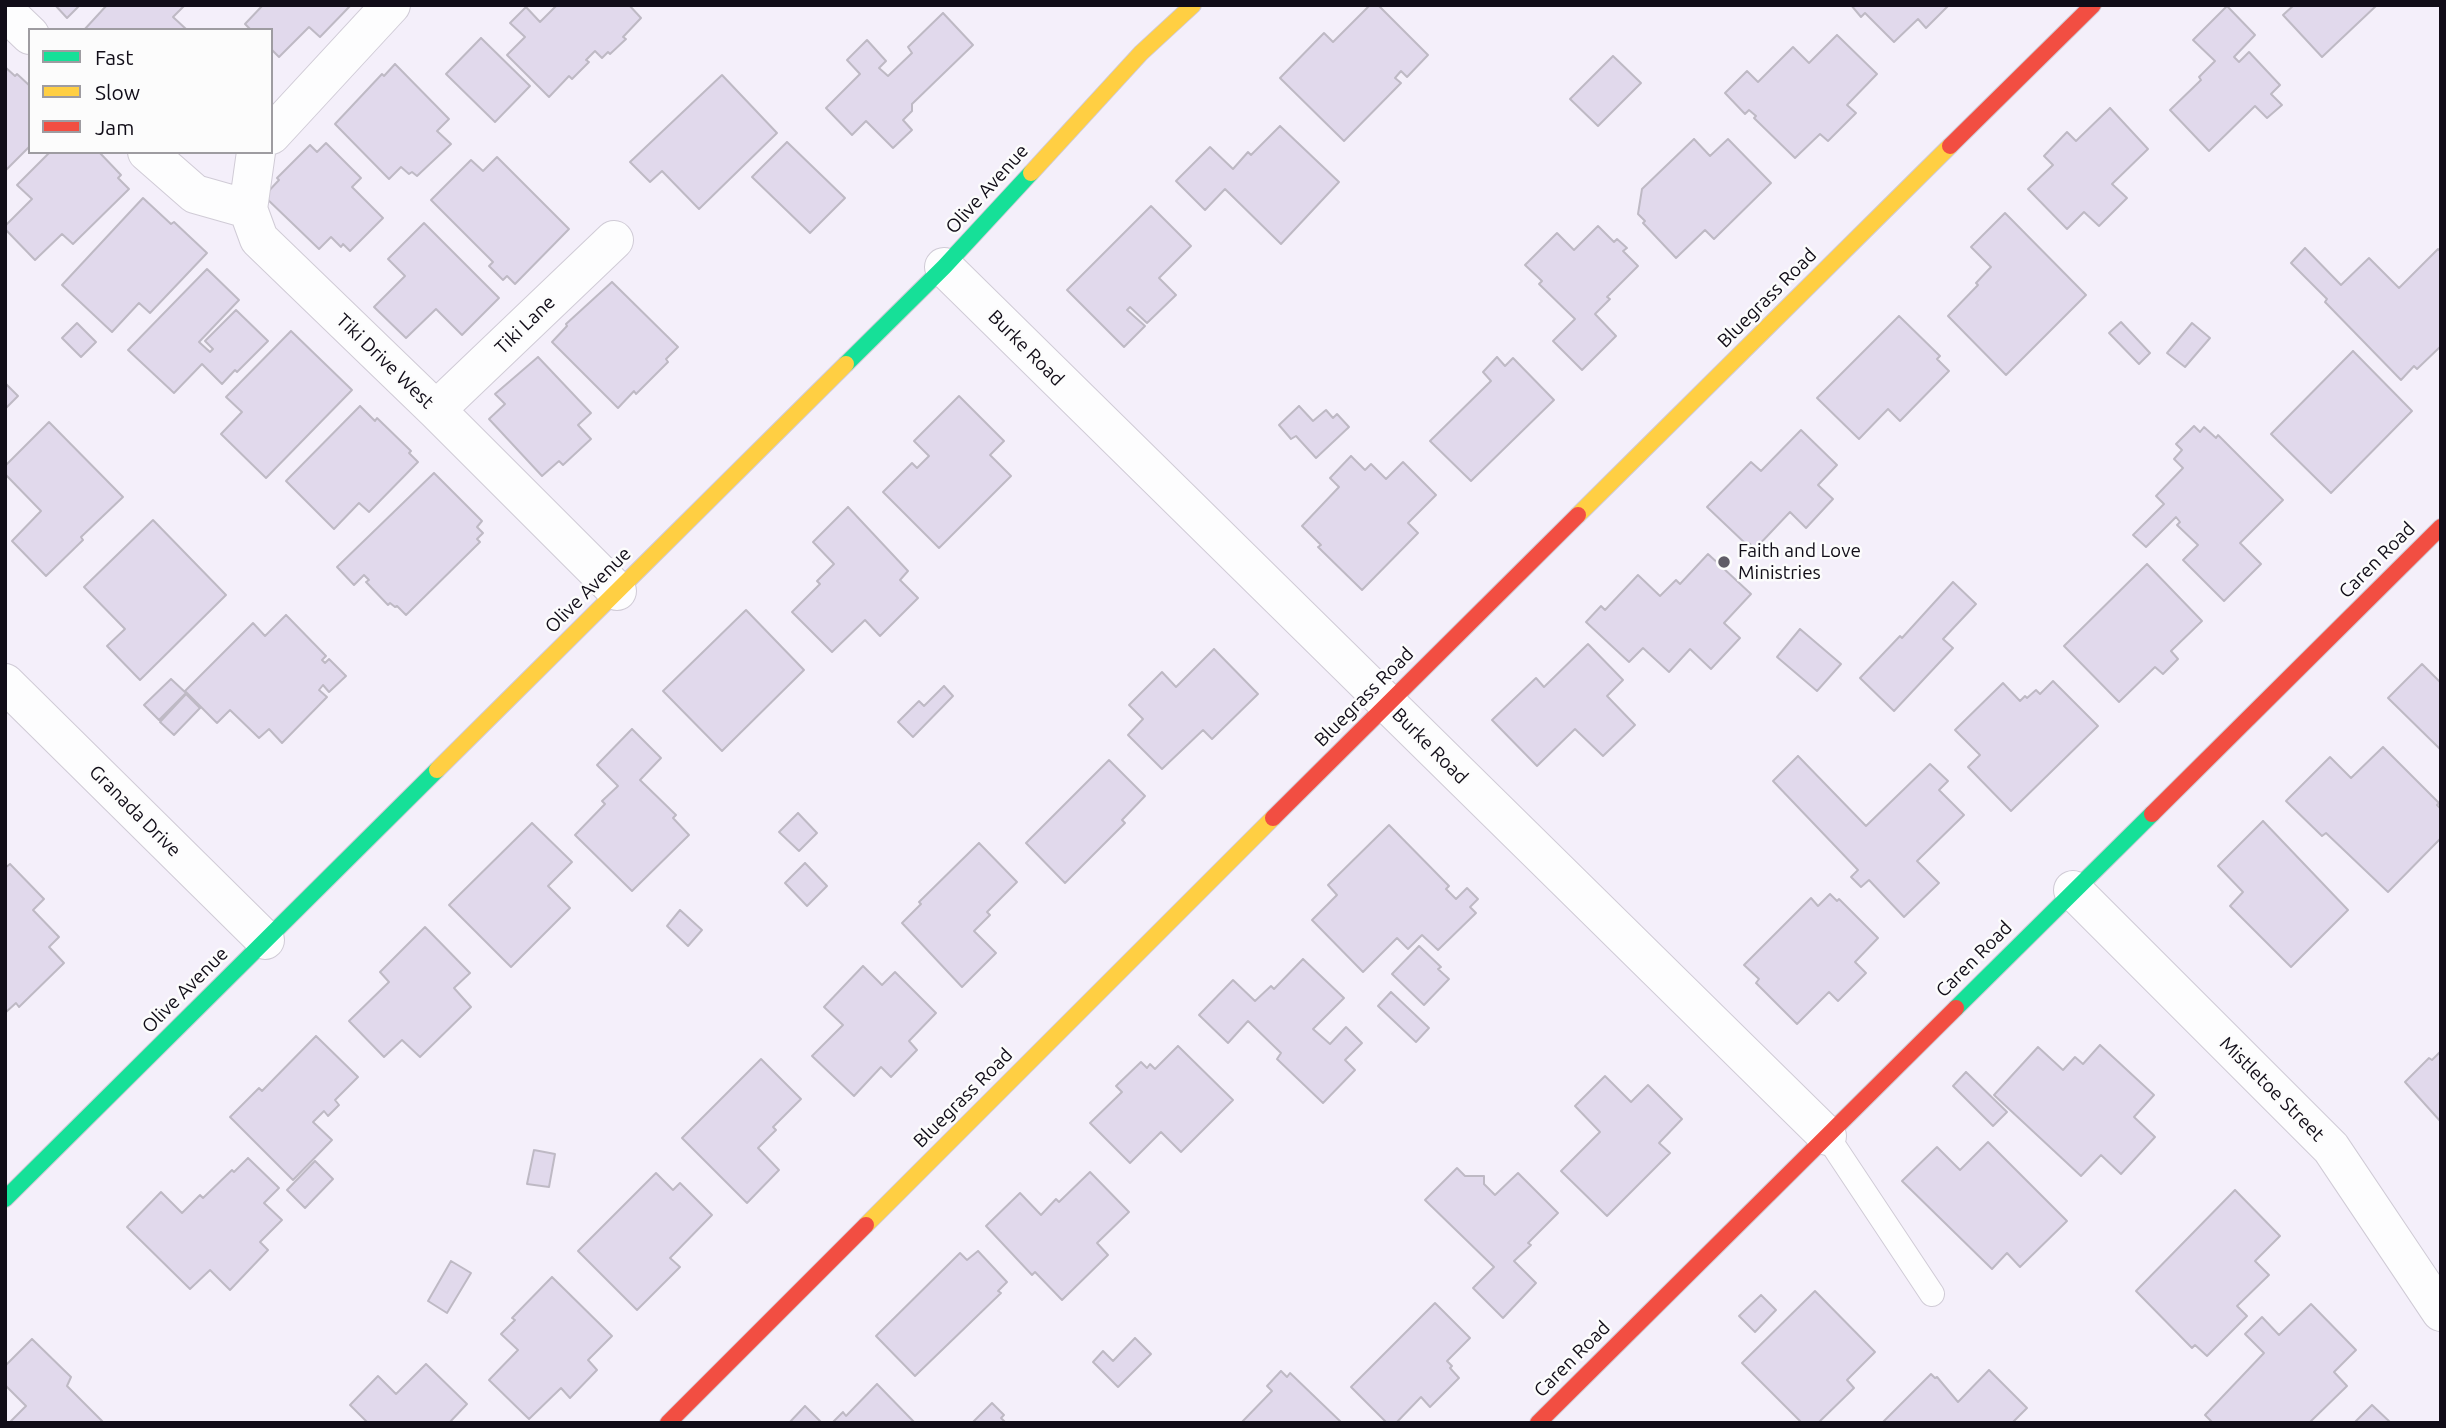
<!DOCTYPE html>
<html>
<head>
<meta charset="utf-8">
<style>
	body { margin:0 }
	#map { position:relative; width:2446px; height:1428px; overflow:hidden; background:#f4effa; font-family:Ubuntu,sans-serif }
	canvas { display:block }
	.frame { position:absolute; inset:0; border:7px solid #110d18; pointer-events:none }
	.legend { position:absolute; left:28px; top:28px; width:245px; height:126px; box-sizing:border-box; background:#fcfcfc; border:2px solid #9e9ca1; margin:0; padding:9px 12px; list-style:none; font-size:21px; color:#110d18 }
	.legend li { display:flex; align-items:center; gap:14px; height:35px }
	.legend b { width:35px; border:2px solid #9e9ca1 }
</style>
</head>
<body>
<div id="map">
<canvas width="2446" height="1428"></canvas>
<div class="frame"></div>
<ul class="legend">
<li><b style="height:9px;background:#16e098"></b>Fast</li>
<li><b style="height:9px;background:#ffcf43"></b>Slow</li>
<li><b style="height:9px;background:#f24e42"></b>Jam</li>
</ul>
</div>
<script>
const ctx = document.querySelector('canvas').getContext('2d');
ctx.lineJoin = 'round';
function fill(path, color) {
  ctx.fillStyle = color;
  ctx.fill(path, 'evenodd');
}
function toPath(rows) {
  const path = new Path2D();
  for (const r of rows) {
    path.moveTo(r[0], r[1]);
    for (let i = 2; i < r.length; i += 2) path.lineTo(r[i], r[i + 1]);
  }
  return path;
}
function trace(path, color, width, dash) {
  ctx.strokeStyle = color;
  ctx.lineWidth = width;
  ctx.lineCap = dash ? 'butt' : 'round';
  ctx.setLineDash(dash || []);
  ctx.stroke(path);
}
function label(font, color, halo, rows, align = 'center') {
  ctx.font = font + ' Ubuntu,sans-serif';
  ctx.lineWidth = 5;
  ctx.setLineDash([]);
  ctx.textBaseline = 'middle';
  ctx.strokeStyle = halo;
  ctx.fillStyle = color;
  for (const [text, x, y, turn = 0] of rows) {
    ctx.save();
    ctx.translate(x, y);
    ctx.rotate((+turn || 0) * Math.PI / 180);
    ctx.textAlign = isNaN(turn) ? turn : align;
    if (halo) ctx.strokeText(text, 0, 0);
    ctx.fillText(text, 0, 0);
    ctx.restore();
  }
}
const building = toPath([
	[55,5,80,5,67,18,55,5],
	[107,5,185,5,173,17,186,29,84,30,107,5],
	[263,5,351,5,320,37,309,27,279,57,271,49,271,30,251,30,245,24,263,5],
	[557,5,629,5,641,18,623,37,626,39,610,54,608,52,602,58,595,51,586,60,589,62,572,79,569,76,549,97,507,55,525,37,510,23,526,7,540,22,557,5],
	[1370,5,1378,5,1428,55,1407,77,1401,71,1395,78,1401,83,1344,141,1280,78,1324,33,1333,42,1370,5],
	[1851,5,1949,5,1926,28,1918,19,1894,42,1865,13,1861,17,1851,5],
	[2294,5,2377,5,2322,57,2283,15,2294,5],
	[2227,6,2255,35,2234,57,2239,62,2249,52,2280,85,2271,94,2282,105,2267,118,2255,106,2209,151,2170,110,2201,80,2199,77,2215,61,2193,40,2227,6],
	[943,13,973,45,912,104,912,111,903,120,912,130,893,148,866,121,852,135,826,108,860,74,847,60,867,40,886,61,879,68,888,76,912,53,908,47,943,13],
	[1837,35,1877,74,1847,105,1856,113,1828,141,1820,134,1795,158,1754,118,1756,116,1749,110,1745,114,1725,93,1747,71,1758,82,1793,47,1809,63,1837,35],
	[481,38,530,86,495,122,446,74,481,38],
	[1613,56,1641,83,1598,126,1570,99,1613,56],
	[395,64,449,119,437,131,451,144,417,176,412,172,409,174,401,167,389,179,335,124,382,74,384,76,395,64],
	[5,67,15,76,17,74,30,86,30,146,5,171,5,67],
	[722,75,777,133,699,209,662,171,650,182,630,162,722,75],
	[2110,108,2148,149,2112,184,2127,198,2099,226,2084,212,2067,229,2028,189,2053,165,2044,156,2067,132,2076,141,2110,108],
	[1280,126,1339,182,1281,244,1225,189,1205,210,1176,181,1210,147,1233,169,1248,152,1251,155,1280,126],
	[1694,139,1710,156,1728,139,1771,183,1714,239,1705,230,1676,258,1643,223,1645,221,1638,214,1642,189,1694,139],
	[787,142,845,198,810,233,752,177,787,142],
	[326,143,361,178,352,187,383,218,350,251,343,244,341,247,331,237,319,249,264,196,279,180,277,178,310,145,317,152,326,143],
	[50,152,99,152,121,175,118,178,129,189,73,244,62,234,35,260,5,229,5,226,32,199,17,185,50,152],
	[497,157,569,229,515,284,507,276,503,280,489,266,493,262,431,200,471,160,483,171,497,157],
	[143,198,171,224,174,222,207,253,150,313,139,303,112,332,62,285,143,198],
	[1151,206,1191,246,1159,278,1176,295,1147,323,1130,307,1127,310,1145,326,1124,347,1067,290,1151,206],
	[2005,213,2086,295,2006,375,1948,316,1978,285,1976,283,1991,267,1971,247,2005,213],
	[424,223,499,298,462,335,436,309,406,338,374,307,405,276,388,259,424,223],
	[1598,226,1614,242,1617,239,1627,248,1623,251,1638,266,1607,297,1610,299,1595,314,1616,336,1582,370,1553,341,1575,319,1539,284,1542,281,1525,265,1557,233,1574,250,1598,226],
	[2305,248,2341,285,2369,258,2399,288,2438,249,2441,252,2441,346,2417,369,2414,366,2401,380,2325,302,2327,299,2291,263,2305,248],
	[207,269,239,300,199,342,210,352,213,349,205,341,236,310,268,341,237,372,235,370,222,384,202,364,174,393,128,350,207,269],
	[612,282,678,347,666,359,668,362,636,394,634,391,618,408,552,342,567,326,566,324,612,282],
	[1899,316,1940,356,1937,359,1949,371,1900,421,1888,409,1859,439,1817,398,1899,316],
	[2121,322,2150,353,2139,364,2109,333,2121,322],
	[77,323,96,342,81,357,62,338,77,323],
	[2192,323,2210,338,2185,367,2167,353,2192,323],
	[291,331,352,390,266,478,221,434,242,412,226,397,291,331],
	[2353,351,2412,411,2331,493,2271,434,2353,351],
	[538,357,591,413,578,425,591,439,563,465,559,461,542,476,489,419,505,404,495,394,538,357],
	[1497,357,1505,366,1513,358,1554,400,1471,481,1430,441,1491,381,1483,372,1497,357],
	[5,383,18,396,5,409,5,383],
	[959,396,1004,441,990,455,1011,476,939,548,883,492,912,463,917,468,929,456,914,441,959,396],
	[360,406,375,421,377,418,411,451,409,453,418,462,369,512,359,503,334,529,286,481,360,406],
	[1299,406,1313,421,1326,410,1333,418,1337,414,1349,427,1316,458,1296,436,1291,439,1279,425,1299,406],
	[49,422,123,497,81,537,83,540,46,576,12,541,41,511,5,474,5,466,49,422],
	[2194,426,2200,432,2204,427,2216,438,2218,435,2283,500,2240,543,2261,564,2224,601,2183,560,2198,545,2177,525,2180,522,2176,517,2146,547,2133,535,2164,504,2156,496,2183,468,2174,459,2182,450,2176,444,2194,426],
	[1801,430,1837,465,1818,485,1833,499,1806,528,1790,512,1755,549,1749,543,1747,545,1707,507,1751,462,1761,471,1801,430],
	[1351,456,1365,470,1371,464,1386,479,1403,462,1436,495,1408,523,1418,533,1362,590,1318,547,1321,545,1302,526,1339,487,1330,478,1351,456],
	[434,473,482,521,477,527,483,533,477,539,480,542,406,615,397,606,395,607,390,603,388,605,366,582,369,580,364,575,354,585,337,567,434,473],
	[848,507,908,571,900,580,918,598,880,636,865,620,832,652,792,612,820,584,817,581,834,564,813,542,848,507],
	[153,520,226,595,140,680,107,646,125,629,84,587,153,520],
	[1708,554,1751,594,1724,623,1740,638,1711,669,1690,649,1669,672,1643,648,1629,662,1586,622,1601,606,1605,610,1638,575,1660,596,1676,580,1680,584,1708,554],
	[2147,564,2202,621,2171,651,2178,659,2163,674,2155,667,2119,702,2064,646,2147,564],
	[1953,582,1976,604,1943,639,1953,648,1894,711,1860,678,1900,636,1902,638,1953,582],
	[746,610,804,670,722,751,663,691,746,610],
	[286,615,326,656,322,660,325,663,329,659,346,676,329,692,323,685,319,690,327,697,282,743,269,729,259,738,230,710,217,723,185,691,253,623,265,636,286,615],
	[1800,629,1841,664,1817,691,1777,657,1800,629],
	[1588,644,1623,680,1607,696,1635,725,1603,756,1575,729,1537,766,1492,720,1536,678,1544,687,1588,644],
	[1214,649,1258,694,1212,739,1203,730,1162,769,1128,735,1143,719,1129,705,1162,672,1176,687,1214,649],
	[2422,664,2441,683,2441,750,2388,698,2422,664],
	[171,679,186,693,159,720,144,705,171,679],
	[2053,681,2098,726,2011,811,1968,767,1980,755,1955,730,2003,683,2020,701,2025,696,2027,698,2036,690,2040,694,2053,681],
	[944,686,953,696,913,737,898,722,919,701,924,706,944,686],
	[186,694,200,708,174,735,160,722,186,694],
	[632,729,661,758,640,780,676,815,673,818,689,835,632,891,575,835,605,804,602,801,618,786,597,765,632,729],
	[2383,747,2439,803,2437,805,2441,809,2441,838,2388,892,2326,833,2322,836,2286,801,2330,757,2351,778,2383,747],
	[1798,756,1866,826,1930,764,1948,781,1939,790,1964,815,1917,861,1939,883,1904,917,1869,880,1861,887,1851,877,1858,870,1773,781,1798,756],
	[1109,760,1145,796,1122,820,1125,823,1065,883,1026,843,1109,760],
	[798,813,817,833,799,851,779,832,798,813],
	[2263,821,2348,910,2291,967,2230,906,2243,892,2218,866,2263,821],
	[532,823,572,862,548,886,570,908,511,967,449,905,532,823],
	[1389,825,1449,886,1446,889,1456,899,1467,888,1478,899,1470,907,1476,913,1438,950,1422,935,1408,949,1397,938,1363,972,1312,920,1337,895,1328,885,1389,825],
	[979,843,1017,882,987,912,990,915,974,931,996,953,962,987,902,923,921,904,919,902,979,843],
	[805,863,827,886,807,906,785,883,805,863],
	[10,864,44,899,33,910,59,937,49,947,64,963,19,1007,16,1003,5,1013,5,868,10,864],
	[1830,894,1837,901,1839,899,1878,938,1855,962,1866,973,1838,1001,1829,992,1797,1024,1756,983,1759,979,1744,965,1811,898,1818,906,1830,894],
	[680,910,702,930,688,946,667,926,680,910],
	[425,927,470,973,454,988,471,1007,420,1057,402,1040,384,1057,349,1021,389,982,380,972,425,927],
	[1419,946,1441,967,1438,969,1449,979,1424,1005,1392,974,1419,946],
	[1303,959,1344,998,1313,1029,1330,1044,1346,1027,1362,1043,1345,1060,1355,1070,1323,1103,1277,1059,1281,1053,1248,1021,1228,1043,1199,1015,1233,980,1255,1001,1271,986,1274,989,1303,959],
	[863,966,882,985,895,972,936,1013,909,1041,917,1050,891,1077,881,1067,854,1096,812,1056,843,1025,824,1007,863,966],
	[1391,992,1429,1028,1416,1042,1378,1006,1391,992],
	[316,1036,358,1077,335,1100,339,1105,328,1116,324,1111,313,1122,332,1140,293,1180,230,1117,259,1088,262,1091,316,1036],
	[2100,1045,2154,1095,2134,1117,2155,1137,2121,1174,2101,1155,2081,1176,1994,1095,2038,1047,2063,1070,2075,1057,2083,1064,2100,1045],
	[1178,1046,1233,1100,1181,1152,1161,1132,1130,1163,1090,1123,1122,1092,1116,1086,1141,1062,1147,1068,1150,1064,1155,1069,1178,1046],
	[2441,1051,2441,1122,2405,1082,2429,1058,2432,1060,2441,1051],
	[761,1059,801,1099,773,1127,776,1130,758,1148,779,1170,747,1203,682,1138,761,1059],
	[1966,1072,2007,1112,1993,1126,1953,1086,1966,1072],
	[1605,1076,1631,1102,1648,1085,1682,1119,1659,1143,1670,1153,1607,1216,1561,1171,1600,1132,1575,1106,1605,1076],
	[1988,1142,2067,1221,2020,1267,2007,1253,1992,1269,1902,1181,1937,1147,1960,1170,1988,1142],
	[534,1150,555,1154,549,1187,527,1184,534,1150],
	[248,1158,279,1188,264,1203,282,1220,260,1242,268,1250,230,1290,210,1270,190,1289,127,1227,161,1192,182,1213,200,1195,203,1198,232,1170,234,1172,248,1158],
	[315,1161,333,1179,305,1208,287,1190,315,1161],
	[1457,1168,1465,1176,1484,1176,1484,1184,1495,1195,1518,1173,1558,1213,1528,1243,1531,1245,1514,1261,1536,1283,1503,1318,1473,1288,1494,1267,1425,1200,1457,1168],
	[1090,1172,1129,1212,1097,1243,1108,1255,1062,1300,1035,1272,1032,1275,986,1226,1020,1193,1041,1215,1056,1199,1059,1202,1090,1172],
	[656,1173,673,1190,680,1183,712,1215,670,1258,680,1267,637,1310,578,1251,656,1173],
	[2235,1190,2280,1236,2255,1261,2269,1275,2237,1306,2247,1316,2207,1356,2195,1345,2192,1348,2136,1291,2235,1190],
	[978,1251,1007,1282,998,1291,1001,1293,915,1376,876,1336,960,1253,967,1260,978,1251],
	[451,1261,471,1273,447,1313,428,1301,451,1261],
	[552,1277,612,1336,588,1360,597,1370,570,1398,561,1388,529,1419,489,1380,518,1350,501,1334,515,1320,512,1318,552,1277],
	[1815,1291,1875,1352,1847,1380,1854,1388,1818,1423,1802,1423,1742,1363,1815,1291],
	[1761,1295,1776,1310,1755,1332,1739,1316,1761,1295],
	[1435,1303,1470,1338,1447,1361,1452,1366,1450,1368,1459,1378,1430,1407,1421,1397,1396,1423,1387,1423,1351,1387,1435,1303],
	[2311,1304,2356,1350,2334,1372,2347,1386,2309,1423,2213,1423,2205,1415,2264,1353,2245,1334,2262,1317,2279,1335,2311,1304],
	[1135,1338,1151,1354,1118,1387,1093,1362,1103,1351,1113,1361,1135,1338],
	[32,1339,71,1377,67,1386,104,1423,9,1423,26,1406,5,1385,5,1366,32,1339],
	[426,1364,467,1404,449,1423,368,1423,350,1405,378,1376,396,1394,426,1364],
	[1989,1370,2027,1408,2012,1423,1882,1423,1931,1374,1935,1378,1937,1377,1958,1402,1989,1370],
	[1281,1371,1287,1377,1290,1373,1342,1423,1241,1423,1272,1391,1267,1386,1281,1371],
	[877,1384,915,1423,832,1423,843,1412,846,1416,877,1384],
	[992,1403,1004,1415,1001,1418,1006,1423,972,1423,992,1403],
	[2372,1405,2391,1423,2354,1423,2372,1405],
	[805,1406,822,1423,789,1423,805,1406]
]);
fill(building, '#e1d9ec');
trace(building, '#beb9c4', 2);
const lane = toPath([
	[1827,1136,1932,1294]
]);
const street = toPath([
	[5,11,30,35],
	[271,135,391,5],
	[147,152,195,194,248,209],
	[256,152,248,209,259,239,436,410,617,591],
	[944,267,1827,1136],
	[436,410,614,240],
	[5,683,265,940],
	[2073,890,2331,1148,2441,1312]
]);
const fast = toPath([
	[846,364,944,267,1031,173],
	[1956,1008,2152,814],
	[5,1199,437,770]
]);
const slow = toPath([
	[1031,173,1141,53,1193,5],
	[1578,515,1950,146],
	[437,770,846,364],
	[866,1225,1273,818]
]);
const jam = toPath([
	[1950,146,2093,5],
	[2152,814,2441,527],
	[1273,818,1578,515],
	[668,1423,866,1225],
	[1538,1423,1956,1008]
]);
trace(lane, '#d0cbd6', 26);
trace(street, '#d0cbd6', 40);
trace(fast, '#d0cbd6', 18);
trace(slow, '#d0cbd6', 18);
trace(jam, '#d0cbd6', 18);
trace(lane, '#fdfdfe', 24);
trace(street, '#fdfdfe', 38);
trace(fast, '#16e098', 16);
trace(slow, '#ffcf43', 16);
trace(jam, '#f24e42', 16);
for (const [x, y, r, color] of [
	[1724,562,7,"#605c67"]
]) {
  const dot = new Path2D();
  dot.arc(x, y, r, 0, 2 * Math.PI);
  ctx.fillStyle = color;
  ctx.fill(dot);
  trace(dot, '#fcfcfc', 2.5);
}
label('19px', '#110d18', '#fcfcfc', [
	["Olive Avenue",987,189,-48],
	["Bluegrass Road",1767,298,-45],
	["Tiki Lane",525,325,-44],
	["Burke Road",1026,348,45],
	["Tiki Drive West",385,361,44],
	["Caren Road",2377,560,-45],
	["Olive Avenue",588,590,-45],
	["Bluegrass Road",1364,697,-45],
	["Burke Road",1430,746,45],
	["Granada Drive",135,811,45],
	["Caren Road",1974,959,-45],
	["Olive Avenue",185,990,-45],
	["Mistletoe Street",2272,1089,45],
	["Bluegrass Road",963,1098,-45],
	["Caren Road",1572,1359,-45]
]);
label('19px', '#110d18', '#fcfcfc', [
	["Faith and Love",1738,551],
	["Ministries",1738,573]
], 'left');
</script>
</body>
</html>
